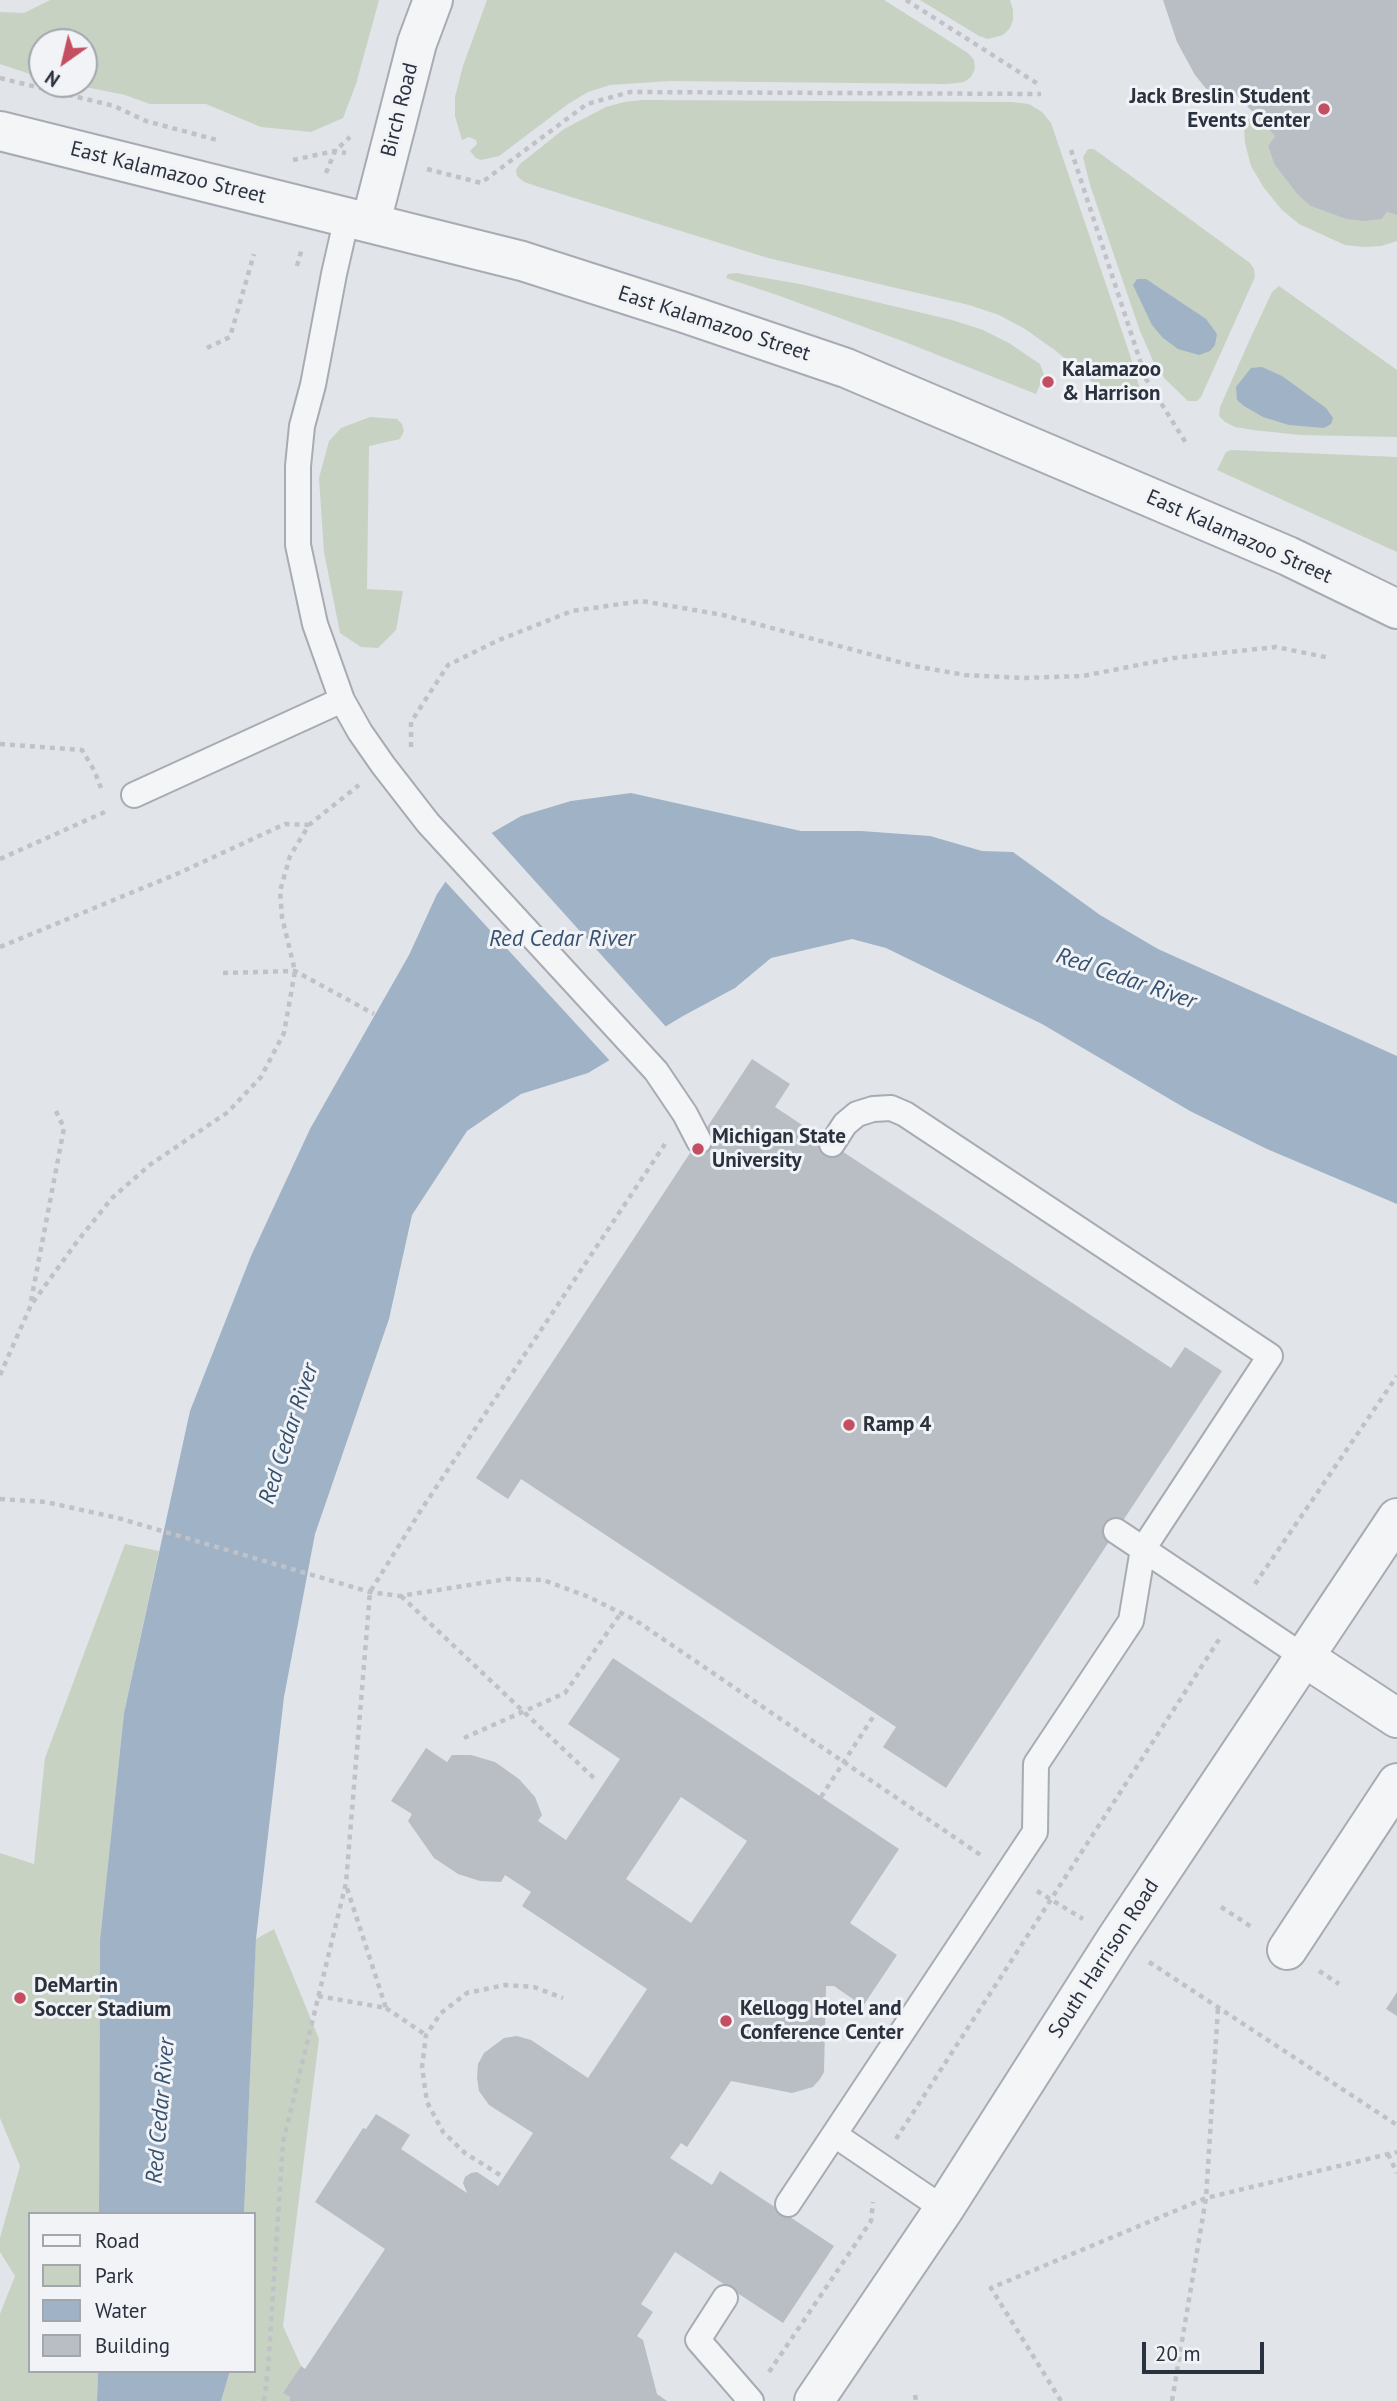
<!DOCTYPE html>
<html>
<head>
<meta charset="utf-8">
<style>
	body { margin:0 }
	#map { position:relative; width:1397px; height:2401px; overflow:hidden; background:#e1e4e9; font-family:"PT Sans",sans-serif }
	canvas { display:block }
	.legend { position:absolute; left:28px; top:2212px; width:228px; height:161px; box-sizing:border-box; background:#f1f3f6; border:2px solid #a2a6ad; margin:0; padding:9px 12px; list-style:none; font-size:21px; color:#2b323f }
	.legend li { display:flex; align-items:center; gap:14px; height:35px }
	.legend b { width:35px; border:2px solid #a2a6ad }
	.north { position:absolute; left:28px; top:28px; width:70px; height:70px; box-sizing:border-box; background:#f1f3f6; border:2px solid #a2a6ad; border-radius:50%; rotate:214deg; font-size:19px; font-weight:700; line-height:28px; text-align:center; color:#2b323f }
	.north::after { content:''; display:block; margin:auto; width:24px; height:32px; background:#c54f62; clip-path:polygon(50% 0,100% 100%,50% 72%,0 100%) }
	.scale { position:absolute; left:1142px; top:2342px; width:122px; height:32px; box-sizing:border-box; border:4px solid #2b323f; border-top:0; padding-left:9px; font-size:21px; line-height:24px; white-space:nowrap; color:#2b323f; -webkit-text-stroke:5px #f1f3f6; paint-order:stroke }
</style>
</head>
<body>
<div id="map">
<canvas width="1397" height="2401"></canvas>
<ul class="legend">
<li><b style="height:9px;background:#f4f5f7"></b>Road</li>
<li><b style="height:19px;background:#c7d2c3"></b>Park</li>
<li><b style="height:19px;background:#9fb2c6"></b>Water</li>
<li><b style="height:19px;background:#b9bec5"></b>Building</li>
</ul>
<div class="north">N</div>
<div class="scale">20 m</div>
</div>
<script>
const ctx = document.querySelector('canvas').getContext('2d');
ctx.lineJoin = 'round';
function fill(path, color) {
  ctx.fillStyle = color;
  ctx.fill(path, 'evenodd');
}
function toPath(rows) {
  const path = new Path2D();
  for (const r of rows) {
    path.moveTo(r[0], r[1]);
    for (let i = 2; i < r.length; i += 2) path.lineTo(r[i], r[i + 1]);
  }
  return path;
}
function trace(path, color, width, dash) {
  ctx.strokeStyle = color;
  ctx.lineWidth = width;
  ctx.lineCap = dash ? 'butt' : 'round';
  ctx.setLineDash(dash || []);
  ctx.stroke(path);
}
function label(font, color, halo, rows, align = 'center') {
  ctx.font = font + ' "PT Sans",sans-serif';
  ctx.lineWidth = 6;
  ctx.setLineDash([]);
  ctx.textBaseline = 'middle';
  ctx.strokeStyle = halo;
  ctx.fillStyle = color;
  for (const [text, x, y, turn = 0] of rows) {
    ctx.save();
    ctx.translate(x, y);
    ctx.rotate((+turn || 0) * Math.PI / 180);
    ctx.textAlign = isNaN(turn) ? turn : align;
    if (halo) ctx.strokeText(text, 0, 0);
    ctx.fillText(text, 0, 0);
    ctx.restore();
  }
}
fill(toPath([
	[50,0,379,0,356,84,343,118,311,132,261,127,206,104,150,104,125,95,71,84,84,84,84,42,42,42,42,78,0,64,0,12,24,13],
	[487,0,884,0,968,53,974,60,975,69,971,77,964,82,948,84,670,81,610,85,588,92,568,104,499,156,481,160,476,158,470,151,477,144,476,140,469,137,462,140,455,116,455,97,463,66],
	[920,0,1010,0,1013,10,1013,20,1010,28,1003,35,988,39,979,36],
	[643,100,1011,102,1029,104,1042,112,1051,123,1130,355,1139,386,1137,394,1132,400,1124,402,1114,397,1096,385,1056,351,1025,329,999,315,969,305,768,258,539,187,524,182,517,176,516,170,520,164,564,129,606,107,624,102],
	[1254,113,1275,136,1268,146,1274,164,1297,194,1311,205,1346,219,1382,219,1387,212,1397,215,1397,241,1381,246,1364,247,1345,245,1299,224,1282,210,1264,188,1251,166,1245,143,1244,124],
	[1088,149,1094,149,1250,263,1254,269,1255,277,1201,397,1197,401,1188,401,1165,379,1154,363,1140,331,1090,185,1083,157],
	[736,273,800,284,952,320,983,330,1009,343,1040,364,1044,375,1036,394,905,342,777,295,726,278,728,274],
	[1279,286,1397,370,1397,437,1300,435,1253,430,1235,427,1225,422,1219,416,1220,407,1250,339,1272,292],
	[370,417,397,419,402,424,404,431,400,439,369,446,367,589,403,591,396,630,378,648,361,647,340,633,324,552,319,478,329,441,341,428],
	[1231,450,1397,457,1397,552,1217,470,1226,452],
	[125,1544,159,1551,124,1713,100,1940,99,2214,30,2214,30,2371,98,2371,97,2401,0,2401,0,2314,15,2276,0,2252,0,2238,20,2166,0,2118,0,1853,34,1864,45,1758],
	[274,1929,319,2039,283,2326,301,2366,284,2393,290,2397,289,2401,221,2401,230,2371,254,2371,254,2214,244,2214,255,1955,256,1939]
]), '#c7d2c3');
fill(toPath([
	[1137,279,1146,279,1206,319,1217,334,1215,345,1210,351,1199,355,1178,349,1163,338,1152,325,1133,285],
	[1262,367,1282,376,1326,408,1333,418,1331,424,1324,428,1289,425,1263,417,1244,406,1237,400,1236,387,1251,368],
	[631,793,801,831,861,831,930,836,982,851,1013,852,1100,915,1158,949,1397,1056,1397,1204,1267,1149,1190,1111,1042,1024,886,948,852,939,771,958,735,988,683,1016,588,1073,521,1094,467,1131,412,1215,389,1319,315,1534,284,1697,256,1939,244,2214,99,2214,100,1940,124,1713,190,1411,251,1256,310,1129,409,955,437,894,471,845,521,816,571,801],
	[98,2371,230,2371,221,2401,97,2401]
]), '#9fb2c6');
fill(toPath([
	[489,830,668,1029,612,1063,443,879,469,842]
]), '#e1e4e9');
fill(toPath([
	[1163,0,1397,0,1397,215,1387,212,1382,219,1364,221,1346,219,1311,206,1297,194,1274,164,1268,146,1275,136,1233,91,1217,102,1195,75,1177,42],
	[752,1059,790,1084,775,1107,1171,1368,1185,1347,1222,1371,946,1788,883,1747,896,1727,521,1479,508,1499,476,1478],
	[613,1658,899,1849,850,1923,897,1955,863,2006,834,1986,826,1986,824,2072,820,2079,813,2087,792,2093,731,2081,687,2147,681,2143,670,2158,712,2185,720,2171,834,2246,783,2323,675,2252,641,2304,653,2312,637,2336,643,2340,657,2394,667,2401,289,2401,290,2397,283,2393,301,2366,305,2369,385,2249,315,2202,363,2128,366,2129,376,2114,410,2135,401,2149,467,2193,463,2183,465,2177,471,2173,477,2172,498,2186,533,2133,489,2105,479,2091,477,2078,478,2064,484,2053,504,2038,517,2036,531,2040,588,2078,647,1989,522,1906,531,1892,505,1875,501,1882,480,1881,458,1874,434,1858,408,1821,412,1814,391,1801,426,1748,447,1762,452,1755,471,1755,495,1762,519,1779,535,1797,542,1815,538,1821,566,1840,620,1759,568,1724],
	[681,1797,747,1841,691,1923,626,1879],
	[1397,1992,1397,2016,1386,2009]
]), '#b9bec5');
const service = toPath([
	[347,217,334,274,313,385,302,426,298,466,298,545,315,624,342,700,360,732,383,765,428,823,656,1071,685,1114,699,1141],
	[134,795,342,700],
	[1116,1531,1304,1657],
	[835,2135,944,2209],
	[788,2204,1035,1832,1036,1764,1131,1621,1143,1549,1270,1356,905,1114,891,1108,873,1109,857,1114,845,1124,832,1144],
	[725,2298,698,2340,751,2401]
]);
const minor = toPath([
	[0,131,522,261,684,313,846,368,1288,556,1397,609],
	[371,222,417,43,433,0],
	[1304,1657,1397,1718],
	[1287,1950,1397,1783]
]);
const tertiary = toPath([
	[814,2401,944,2209,1116,1939,1397,1518]
]);
trace(service, '#a7abb3', 28);
trace(minor, '#a7abb3', 42);
trace(tertiary, '#a7abb3', 42);
trace(toPath([
	[906,0,1038,84],
	[0,78,114,106,146,121,217,140],
	[1071,150,1146,379,1186,443],
	[293,160,335,151,346,153],
	[427,169,481,183,587,104,630,92,1041,94],
	[326,173,335,151,350,137],
	[297,266,302,248],
	[207,348,230,337,254,254],
	[0,744,82,750,94,770,101,788],
	[411,747,411,722,448,665,499,640,572,611,642,601,723,615,914,666,965,675,1022,678,1083,676,1174,658,1276,647,1330,658],
	[0,859,107,811],
	[0,947,179,873,285,824,309,825],
	[223,973,295,971,374,1014],
	[31,1301,64,1128,55,1109],
	[0,1375,31,1305,76,1243,112,1198,151,1164,228,1112,261,1077,284,1033,295,971,282,917,280,891,290,856,309,825,359,785],
	[0,1499,46,1502,118,1518,370,1592,400,1596,507,1579,543,1580,589,1597,635,1620,982,1856],
	[1255,1584,1397,1376],
	[401,1596,597,1781],
	[464,1738,565,1693,621,1613],
	[1037,1891,1083,1919],
	[1221,1907,1253,1928],
	[1149,1962,1397,2125],
	[1319,1971,1339,1984],
	[318,1996,386,2008,346,1885],
	[386,2008,426,2035],
	[896,2139,1220,1638],
	[1388,2154,1397,2173],
	[500,2175,465,2153,443,2132,427,2102,422,2067,426,2035,441,2013,467,1993,505,1985,534,1987,563,1998],
	[769,2372,871,2221,873,2202],
	[915,2395,916,2401],
	[264,2401,268,2369,283,2142,346,1883,370,1592,421,1510,665,1144],
	[1061,2401,991,2288,1206,2198,1397,2152],
	[1172,2401,1206,2198,1218,2008]
]), '#c0c2c7', 4.5, [5, 5]);
trace(service, '#f4f5f7', 24);
trace(minor, '#f4f5f7', 38);
trace(tertiary, '#f4f5f7', 38);
trace(toPath([
	[821,1797,875,1714]
]), '#c0c2c7', 4.5, [5, 5]);
for (const [x, y, r, color] of [
	[1324,109,7,"#c54f62"],
	[1048,382,7,"#c54f62"],
	[698,1149,7,"#c54f62"],
	[849,1425,7,"#c54f62"],
	[20,1998,7,"#c54f62"],
	[726,2021,7,"#c54f62"]
]) {
  const dot = new Path2D();
  dot.arc(x, y, r, 0, 2 * Math.PI);
  ctx.fillStyle = color;
  ctx.fill(dot);
  trace(dot, '#f1f3f6', 2.5);
}
label('bold 21px', '#2b323f', '#f1f3f6', [
	["Jack Breslin Student",1310,97,"right"],
	["Events Center",1310,121,"right"],
	["Kalamazoo",1062,370],
	["& Harrison",1062,394],
	["Michigan State",712,1137],
	["University",712,1161],
	["Ramp 4",863,1425],
	["DeMartin",34,1986],
	["Soccer Stadium",34,2010],
	["Kellogg Hotel and",740,2009],
	["Conference Center",740,2033]
], 'left');
label('21px', '#2b323f', '#f1f3f6', [
	["Birch Road",400,110,-76],
	["East Kalamazoo Street",168,173,14],
	["East Kalamazoo Street",714,324,18],
	["East Kalamazoo Street",1239,537,24],
	["South Harrison Road",1104,1959,-57]
]);
label('italic 23px', '#375270', '#f1f3f6', [
	["Red Cedar River",562,939],
	["Red Cedar River",1126,979,19],
	["Red Cedar River",289,1434,-72],
	["Red Cedar River",161,2111,-85]
]);
</script>
</body>
</html>
